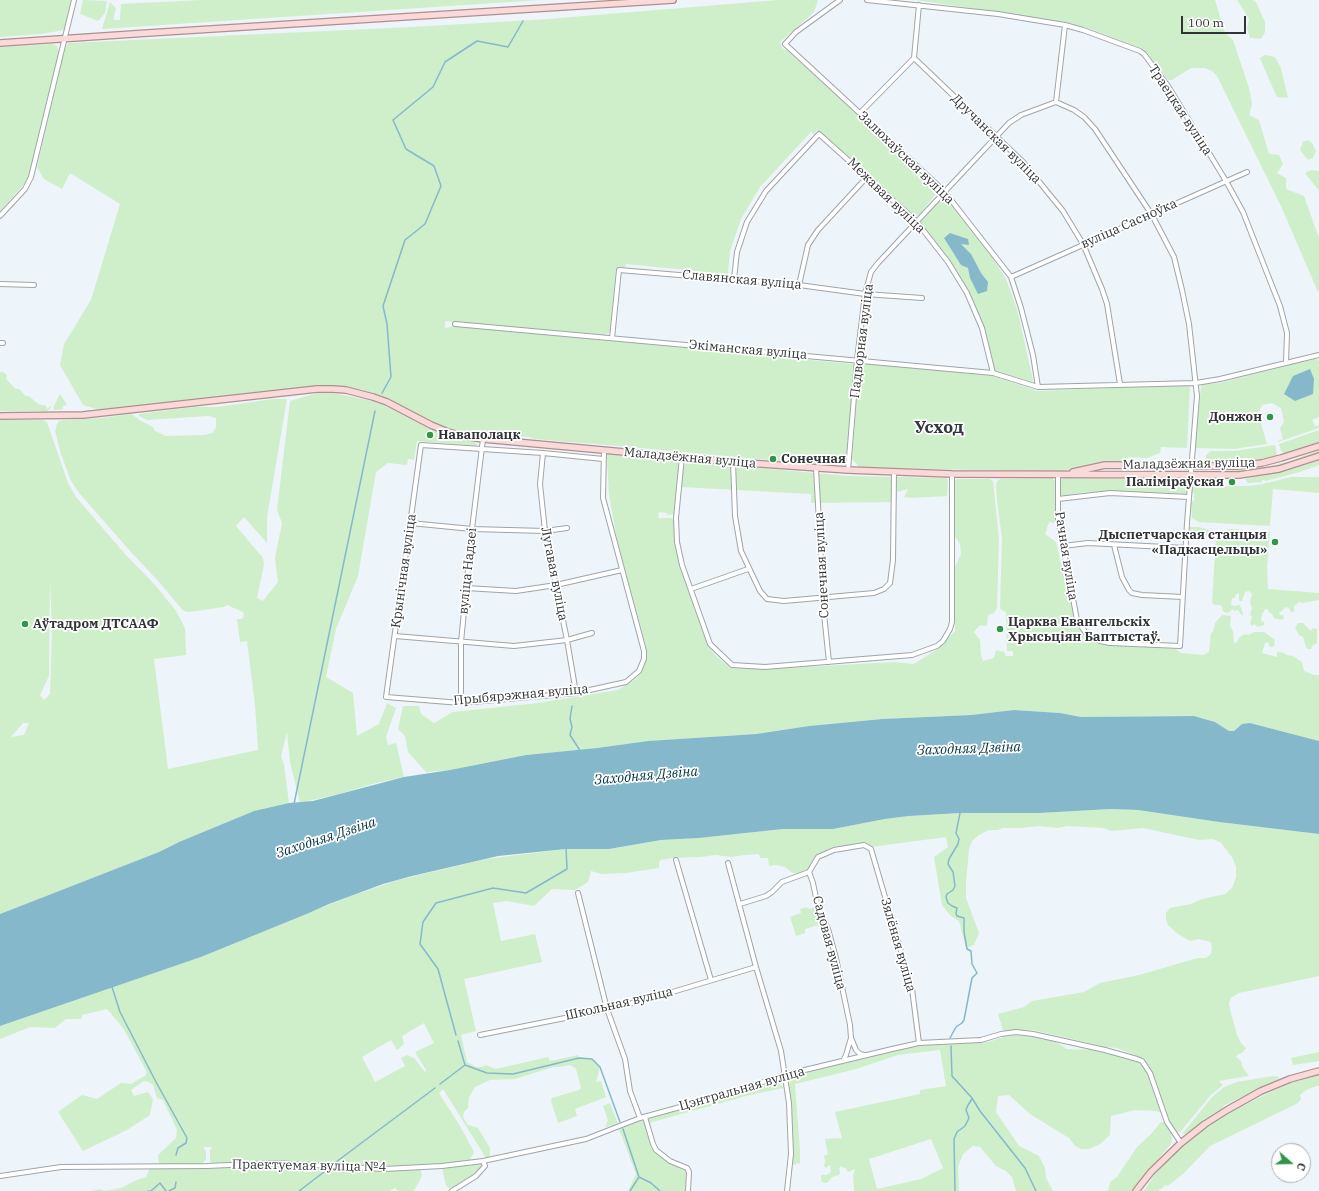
<!DOCTYPE html>
<html>
<head>
<meta charset="utf-8">
<style>
	body { margin:0 }
	#map { position:relative; width:1319px; height:1191px; overflow:hidden; background:#edf4fa; font-family:"IBM Plex Serif",serif }
	canvas { display:block }
	.north { position:absolute; left:1271px; top:1143px; width:40px; height:40px; box-sizing:border-box; background:#fff; border:1px solid #adaeaf; border-radius:50%; rotate:110deg; font-size:11px; font-weight:700; line-height:16px; text-align:center; color:#313436 }
	.north::after { content:''; display:block; margin:auto; width:14px; height:18px; background:#339549; clip-path:polygon(50% 0,100% 100%,50% 72%,0 100%) }
	.scale { position:absolute; left:1181px; top:16px; width:65px; height:18px; box-sizing:border-box; border:2px solid #313436; border-top:0; padding-left:5px; font-size:12px; line-height:14px; white-space:nowrap; color:#313436; -webkit-text-stroke:3px #fff; paint-order:stroke }
</style>
</head>
<body>
<div id="map">
<canvas width="1319" height="1191"></canvas>
<div class="north">С</div>
<div class="scale">100 m</div>
</div>
<script>
const ctx = document.querySelector('canvas').getContext('2d');
ctx.lineJoin = 'round';
function fill(path, color) {
  ctx.fillStyle = color;
  ctx.fill(path, 'evenodd');
}
function toPath(rows) {
  const path = new Path2D();
  for (const r of rows) {
    path.moveTo(r[0], r[1]);
    for (let i = 2; i < r.length; i += 2) path.lineTo(r[i], r[i + 1]);
  }
  return path;
}
function trace(path, color, width, dash) {
  ctx.strokeStyle = color;
  ctx.lineWidth = width;
  ctx.lineCap = dash ? 'butt' : 'round';
  ctx.setLineDash(dash || []);
  ctx.stroke(path);
}
function label(font, color, halo, rows, align = 'center') {
  ctx.font = font + ' "IBM Plex Serif",serif';
  ctx.lineWidth = 3.5;
  ctx.setLineDash([]);
  ctx.textBaseline = 'middle';
  ctx.strokeStyle = halo;
  ctx.fillStyle = color;
  for (const [text, x, y, turn = 0] of rows) {
    ctx.save();
    ctx.translate(x, y);
    ctx.rotate((+turn || 0) * Math.PI / 180);
    ctx.textAlign = isNaN(turn) ? turn : align;
    if (halo) ctx.strokeText(text, 0, 0);
    ctx.fillText(text, 0, 0);
    ctx.restore();
  }
}
fill(toPath([
	[0,0,71,0,64,30,41,34,0,37],
	[83,0,107,1,105,13,98,21,80,14],
	[201,0,540,0,102,29,110,2,116,8,113,20,120,20,121,4],
	[778,0,818,0,814,12,780,42,782,48,788,51,843,101,934,186,936,191,935,195,919,215,915,216,820,131,817,130,814,135,811,132,760,187,741,219,730,251,728,274,626,264,625,268,616,268,610,331,608,334,604,335,445,321,445,328,455,326,852,364,855,366,846,457,838,464,833,466,630,447,534,439,530,437,463,434,432,423,394,402,360,389,333,386,317,386,293,388,100,410,83,405,60,365,64,344,91,300,120,204,70,173,62,189,44,179,37,167,64,50,67,45,69,43,412,27,548,19],
	[915,0,1215,0,1225,33,1233,40,1249,88,1252,104,1249,115,1259,120,1269,154,1279,155,1283,164,1277,173,1286,178,1286,189,1304,196,1319,238,1319,291,1318,292,1281,206,1217,76,1212,71,1205,68,1191,68,1172,80,1168,80,1144,49,1085,27,1064,22],
	[1237,0,1253,0,1256,2,1265,22,1265,32,1261,39,1250,38,1247,28,1249,19],
	[52,44,57,46,59,52,29,175,25,183,0,211,0,47],
	[1265,55,1275,57,1281,68,1288,98,1277,97,1271,84,1260,58],
	[1308,140,1313,144,1316,151,1313,158,1308,160,1300,150,1303,142],
	[1311,170,1319,171,1319,191,1305,173],
	[944,197,947,198,992,257,1006,279,1017,309,1033,380,1032,382,995,371,984,327,970,292,949,261,921,224,921,220,942,198],
	[1315,358,1319,361,1319,417,1312,420,1315,426,1319,425,1319,428,1278,442,1278,441,1283,439,1280,428,1284,422,1281,408,1272,403,1262,405,1258,413,1267,444,1234,449,1195,448,1201,386,1204,384,1220,383],
	[864,363,993,376,1037,391,1190,385,1187,448,1161,447,1160,453,1147,458,1128,457,1127,460,1116,462,1101,462,1063,471,973,470,859,467,852,459,859,367,861,364],
	[0,372,3,372,7,375,6,379,16,389,19,389,26,396,29,396,38,404,46,406,47,409,52,405,50,409,47,411,0,411],
	[318,393,333,393,372,401,386,406,449,438,475,442,477,444,476,446,417,441,414,460,408,459,407,465,388,463,376,472,358,576,336,629,326,677,353,693,357,736,379,724,387,703,396,708,386,737,388,745,396,743,404,777,376,783,339,794,300,803,290,762,287,732,281,756,284,765,289,803,254,811,179,842,159,852,0,914,0,420,42,420,47,422,68,483,76,497,125,554,156,586,176,611,185,628,186,655,154,659,168,769,258,750,255,705,247,641,240,642,237,619,242,619,244,616,243,612,227,605,224,607,189,612,184,611,180,607,160,583,130,551,80,494,71,481,61,454,55,431,57,424,59,421,63,420,102,418,130,414,133,415,141,421,153,427,155,431,166,436,204,435,212,433,216,428,216,418,208,416,147,420,139,416,139,414,194,407,217,407,273,399,287,399,267,517,267,543,244,517,236,526,263,558,264,565,257,598,263,601,278,582,275,558,282,523,277,510,290,401],
	[50,580,52,631,50,694,44,700,40,695,49,676],
	[23,723,29,723,24,735,11,737],
	[60,394,67,405,63,406,63,409,54,410,53,408],
	[1319,430,1319,442,1286,454,1281,451,1279,444],
	[1275,445,1277,454,1274,457,1236,463,1206,463,1206,455,1211,451,1234,451],
	[1319,450,1319,452,1291,462,1267,469,1239,471,1207,472,1266,467,1290,461],
	[606,454,674,461,678,463,679,466,674,514,667,515,667,513,659,512,658,518,671,518,674,520,676,543,686,582,708,646,715,655,730,668,765,669,895,662,914,664,939,648,955,631,954,570,961,554,960,544,955,536,954,481,957,479,990,479,993,481,999,539,997,608,994,613,988,615,987,626,980,625,974,632,980,640,981,655,983,661,994,658,996,650,1004,652,1006,656,1013,656,1013,651,1007,651,1006,612,1003,611,1000,608,1002,539,997,500,996,484,998,480,1001,479,1052,478,1056,482,1056,520,1054,523,1049,522,1045,534,1056,542,1075,622,1086,635,1110,645,1166,648,1176,649,1181,653,1203,655,1209,652,1211,633,1213,632,1215,623,1222,615,1231,616,1230,626,1233,631,1234,643,1236,643,1240,637,1245,634,1248,635,1254,632,1264,632,1275,640,1274,646,1270,647,1268,642,1265,643,1262,653,1277,657,1277,652,1284,653,1286,655,1293,656,1302,662,1304,671,1314,675,1319,675,1319,741,1250,723,1237,728,1234,731,1229,731,1215,722,1194,716,1081,717,1060,713,1014,710,971,715,882,719,809,726,756,734,648,741,597,748,526,755,450,770,426,772,408,752,405,736,398,729,403,706,419,706,421,714,434,723,453,712,538,703,618,690,637,678,641,673,647,660,646,646,617,540,609,495,607,459,604,459],
	[1319,459,1319,465,1300,472,1265,481,1265,480,1262,480,1262,482,1248,483,1245,479,1288,469],
	[690,462,849,476,946,478,948,481,947,496,911,498,904,497,908,489,897,492,897,502,811,503,811,494,681,487,683,466,687,463],
	[1291,477,1319,477,1319,493,1273,489,1270,526,1198,522,1192,518,1191,501,1194,501,1194,493,1192,492,1192,487,1249,486,1263,484],
	[1063,478,1181,480,1186,483,1186,494,1110,491,1079,493,1063,496,1060,494,1060,481],
	[1190,527,1199,527,1209,530,1209,532,1221,533,1221,531,1231,529,1243,530,1246,532,1246,534,1256,535,1257,533,1260,531,1270,532,1267,567,1268,589,1319,593,1319,600,1302,603,1299,602,1294,606,1294,611,1292,613,1289,608,1285,607,1282,611,1279,612,1280,615,1283,615,1284,618,1281,620,1274,618,1272,614,1269,612,1267,609,1264,610,1264,612,1262,613,1261,621,1264,622,1264,625,1258,627,1254,624,1252,626,1250,623,1252,617,1250,614,1252,608,1250,602,1252,594,1249,591,1245,592,1242,601,1239,601,1239,593,1236,594,1235,598,1232,598,1231,605,1234,606,1240,605,1243,614,1242,616,1238,610,1235,611,1232,609,1230,612,1226,613,1223,611,1222,607,1220,605,1215,605,1212,603,1216,536,1190,534],
	[1298,623,1303,623,1311,631,1313,628,1317,629,1317,643,1313,645,1311,649,1308,649,1306,647,1303,637,1299,635,1295,628],
	[1111,809,1138,810,1219,822,1319,834,1319,976,1239,993,1231,998,1229,1003,1230,1009,1237,1035,1241,1043,1246,1048,1242,1053,1238,1054,1236,1057,1241,1061,1242,1066,1249,1076,1219,1081,1222,1084,1222,1086,1210,1096,1180,1132,1176,1132,1169,1121,1152,1070,1144,1059,1117,1048,1106,1047,1033,1030,1003,1030,998,1014,1024,1007,1032,1001,1084,992,1100,983,1139,975,1198,958,1206,958,1211,954,1212,947,1211,942,1199,939,1190,941,1178,934,1168,925,1166,919,1166,913,1170,908,1191,904,1202,899,1225,894,1232,888,1236,877,1236,867,1232,857,1221,843,1213,839,1199,840,1143,828,1112,831,1103,828,1067,826,1058,828,1039,826,1020,828,1003,828,998,830,989,830,979,835,972,841,969,849,966,883,966,898,979,933,974,945,966,948,959,921,950,915,942,905,934,857,948,847,946,837,871,847,865,844,833,847,815,856,808,870,797,874,791,872,785,867,776,865,769,866,768,858,760,858,759,854,744,855,732,857,715,855,701,857,672,858,661,860,659,862,659,868,626,873,602,874,591,871,588,882,575,890,552,889,534,906,507,901,493,903,501,941,535,934,542,962,464,979,476,1031,461,1035,467,1062,476,1067,482,1067,486,1065,496,1069,548,1057,550,1061,578,1055,579,1058,592,1059,600,1067,596,1082,601,1081,606,1097,575,1109,577,1116,558,1123,551,1101,552,1098,579,1090,581,1088,576,1069,570,1065,559,1067,553,1067,515,1079,490,1080,475,1087,469,1097,468,1108,464,1112,463,1117,468,1125,478,1128,490,1148,490,1157,486,1158,443,1089,439,1093,460,1126,474,1152,469,1161,437,1164,390,1166,274,1161,213,1163,210,1161,210,1151,212,1147,203,1147,206,1152,206,1159,202,1164,159,1164,158,1155,176,1138,177,1130,163,1100,157,1098,153,1085,149,1082,144,1081,131,1090,134,1096,148,1092,153,1099,150,1115,127,1130,83,1151,58,1112,82,1095,97,1099,121,1083,131,1084,146,1075,147,1072,123,1028,107,1009,82,1015,81,1019,66,1019,55,1028,30,1027,0,1039,0,1026,201,957,348,897,398,880,486,859,566,849,609,849,661,840,699,838,783,829,833,829,885,819,909,816,960,813,1039,813],
	[424,1023,434,1043,415,1052,426,1070,425,1072,414,1058,407,1055,401,1058,405,1066,375,1082,362,1057,391,1040,397,1050,404,1044,402,1036],
	[807,907,808,909,816,907,824,923,805,929,805,933,796,936,790,917,801,913,800,909],
	[1017,1035,1033,1036,1056,1042,1067,1049,1093,1050,1136,1061,1144,1067,1148,1073,1162,1113,1156,1111,1135,1110,1111,1116,1110,1135,1100,1144,1089,1149,1081,1149,1075,1146,1069,1138,1030,1114,1009,1095,998,1096,996,1112,1019,1146,1039,1156,1045,1168,1046,1178,1053,1191,1016,1191,1012,1177,1006,1171,996,1166,980,1147,973,1146,963,1154,958,1166,959,1191,854,1191,853,1176,855,1169,848,1172,846,1169,841,1166,839,1168,840,1173,839,1175,832,1177,827,1183,822,1182,821,1177,821,1175,827,1175,831,1172,830,1165,826,1168,824,1166,825,1161,824,1156,828,1154,825,1139,842,1138,835,1112,920,1094,920,1090,946,1086,940,1050,914,1053,898,1055,856,1069,795,1084,800,1150,800,1164,797,1163,795,1165,792,1164,793,1134,789,1087,790,1080,795,1075,924,1044,973,1043,988,1042,1004,1037],
	[931,1139,943,1168,921,1179,877,1189,869,1159],
	[1319,1052,1319,1061,1293,1065,1291,1058],
	[1319,1075,1319,1086,1316,1086,1306,1090,1300,1095,1301,1099,1298,1103,1210,1146,1184,1173,1168,1186,1166,1185,1158,1191,1144,1191,1155,1174,1183,1146,1208,1126,1231,1112,1264,1095,1291,1083],
	[1273,1076,1279,1077,1279,1079,1223,1106,1224,1107,1206,1119,1191,1130,1185,1134,1182,1134,1212,1097,1224,1087,1237,1082],
	[772,1082,779,1083,784,1088,750,1095,649,1123,647,1119],
	[610,1103,618,1124,605,1127,608,1120,603,1106],
	[643,1120,655,1151,686,1169,687,1173,686,1191,628,1191,636,1174,619,1129],
	[1161,1122,1166,1122,1170,1129,1172,1138,1171,1144,1131,1191,1108,1191,1110,1182,1117,1177,1137,1147,1151,1134],
	[481,1163,483,1166,475,1176,452,1190,446,1186,442,1167],
	[276,1165,367,1170,420,1168,422,1176,415,1189,413,1191,398,1191,395,1188,389,1191,90,1191,100,1189,105,1191,121,1188,137,1180,146,1177,150,1168]
]), '#cfefca');
fill(toPath([
	[950,233,968,239,969,245,961,244,971,254,981,273,988,282,987,291,978,294,970,278,968,268,961,265,944,238],
	[1310,369,1314,379,1313,394,1295,401,1284,394,1293,376],
	[1014,710,1060,713,1081,717,1194,716,1215,722,1229,731,1234,731,1242,724,1250,723,1319,741,1319,834,1219,822,1138,810,1111,809,1039,813,960,813,909,816,885,819,833,829,783,829,699,838,661,840,609,849,566,849,498,856,412,876,383,884,329,904,309,913,201,957,0,1026,0,914,159,852,179,842,254,811,289,803,313,801,404,777,450,770,526,755,597,748,648,741,756,734,809,726,882,719,971,715]
]), '#86b8cc');
trace(toPath([
	[382,393,391,377,387,324,383,306,405,240,425,224,441,186,434,166,406,149,393,120,433,87,445,62,477,41,508,47,523,21],
	[572,706,570,719,572,727,570,735,581,752],
	[294,804,375,411],
	[112,987,120,1012,156,1082,187,1138,186,1143,178,1148,176,1155],
	[456,1035,438,969,420,944,423,922,436,903,493,888,526,893,567,869,566,847],
	[950,1038,956,1027,962,1023,964,1020,972,978,977,973,972,964,971,951,967,949,964,932,964,918,957,916,956,913,957,908,952,906,948,903,946,897,947,894,953,890,955,886,953,872,948,864,949,859,958,844,959,839,956,833,960,813],
	[458,1041,465,1065],
	[951,1046,952,1076,972,1098,980,1111,1025,1168,1036,1191],
	[465,1065,487,1073,513,1074,579,1058,592,1059,600,1067,620,1122],
	[440,1084,465,1065],
	[623,1129,639,1177,630,1191],
	[332,1165,435,1088],
	[639,1177,651,1183,660,1191],
	[148,1191,151,1191,160,1183,166,1191],
	[169,1191,175,1188,176,1182],
	[299,1191,324,1172],
	[955,1191,954,1139,957,1132,965,1126,969,1118,966,1110,968,1105,972,1099]
]), '#86b8cc', 1.5);
const minor = toPath([
	[840,0,796,32,785,44,944,191,1011,277,1021,308,1033,355,1038,387,1196,383,1220,379,1319,355],
	[867,0,998,14,1065,25,1083,30,1140,51,1144,54,1168,86,1226,181,1243,212,1280,306,1287,333,1286,363],
	[919,5,914,58,1023,162,1063,211,1083,244,1102,289,1107,304,1120,384],
	[860,113,914,58],
	[0,216,25,189,31,177,74,0],
	[1011,277,1247,172],
	[734,279,737,252,747,222,766,191,819,134,916,221,948,262,967,293,982,328,993,373],
	[0,284,34,285],
	[799,285,808,245,818,230,867,177],
	[455,324,993,373,1038,387],
	[612,338,619,270,799,285,865,294,922,298],
	[0,343,3,343],
	[543,453,540,484,545,531,567,640,576,693],
	[682,457,676,518,677,542,682,565,710,644,732,665,765,667,912,655,937,646,943,641,950,629,952,622,952,474],
	[603,459,543,453,421,445,386,697,461,703,576,693,626,682,639,671,644,659,644,651,603,498,604,450],
	[733,462,735,516,741,551,760,591,767,599,784,601,874,593,884,589,890,583,893,560,894,472],
	[816,468,824,614,829,662],
	[848,470,857,360,865,294,871,272,878,263,1009,123,1021,115,1056,102],
	[1058,474,1058,519,1077,620,1086,633,1100,641,1110,643,1180,646,1187,523,1197,396,1189,324,1182,290,1174,257,1152,215,1095,129,1084,117,1074,110,1056,102,1065,25],
	[1058,499,1110,493,1189,497],
	[410,523,472,529,545,531,567,528],
	[1114,545,1122,577,1129,590,1132,593,1142,595,1183,597],
	[1063,546,1088,543,1185,548],
	[466,588,516,591,556,585,622,570],
	[691,589,748,569],
	[395,636,514,646,567,640,592,633],
	[461,703,461,642,472,529,483,439],
	[676,860,711,980],
	[728,863,756,967,781,1051,789,1103,791,1154,787,1191],
	[809,872,813,883,818,908,828,929,836,958,850,1025,851,1038,856,1050,860,1054,864,1055],
	[578,893,607,1009,625,1059,630,1091,640,1118],
	[740,904,766,896,772,892,782,882,809,872,818,857,834,850,864,845,871,849,912,989,919,1043],
	[480,1035,595,1012,649,999,756,967],
	[843,1061,846,1055,851,1038],
	[645,1117,653,1144,656,1150,670,1161,687,1168,689,1172,688,1191],
	[0,1176,61,1167,207,1166,274,1163,384,1169,442,1166,483,1161,586,1139,640,1118,713,1098,784,1075,892,1049,919,1043,981,1040,1001,1034,1016,1032,1033,1034,1105,1050,1137,1059,1142,1061,1150,1073,1167,1122,1181,1143],
	[452,1191,476,1176,485,1166,483,1161]
]);
const major = toPath([
	[0,43,148,33,673,0],
	[0,416,83,415,317,389,333,389,346,390,373,397,387,402,431,425,448,432,463,436,483,439,733,462,848,470,952,474,1239,475,1279,469,1319,456],
	[1073,472,1105,465,1237,466,1262,463,1281,458,1319,446],
	[1136,1191,1151,1172,1181,1143,1205,1124,1227,1110,1261,1091,1290,1079,1319,1071]
]);
trace(minor, '#9fa5aa', 6);
trace(major, '#b18e90', 8);
trace(minor, '#fff', 4);
trace(major, '#fad9d9', 5.5);
for (const [x, y, r, color] of [
	[1270,417,4,"#339549"],
	[430,435,4,"#339549"],
	[773,459,4,"#339549"],
	[1232,482,4,"#339549"],
	[1275,542,4,"#339549"],
	[25,624,4,"#339549"],
	[1000,629,4,"#339549"]
]) {
  const dot = new Path2D();
  dot.arc(x, y, r, 0, 2 * Math.PI);
  ctx.fillStyle = color;
  ctx.fill(dot);
  trace(dot, '#fff', 1.5);
}
label('13px', '#313436', '#fff', [
	["Траецкая вуліца",1180,110,57],
	["Дручанская вуліца",996,139,45],
	["Залюхаўская вуліца",906,158,44],
	["Межавая вуліца",886,196,44],
	["вуліца Сасноўка",1129,224,-24],
	["Славянская вуліца",742,280,5],
	["Падворная вуліца",862,341,-83],
	["Экіманская вуліца",748,350,5],
	["Маладзёжная вуліца",690,458,5],
	["Маладзёжная вуліца",1189,464,-1],
	["Рачная вуліца",1066,556,81],
	["Сонечная вуліца",822,565,-93],
	["Крынічная вуліца",404,571,-82],
	["вуліца Надзеі",468,571,-84],
	["Лугавая вуліца",554,574,79],
	["Прыбярэжная вуліца",521,695,-5],
	["Садовая вуліца",829,943,75],
	["Зялёная вуліца",898,945,74],
	["Школьная вуліца",619,1004,-13],
	["Цэнтральная вуліца",742,1089,-16],
	["Праектуемая вуліца №4",309,1166,1]
]);
label('bold 13px', '#313436', '#fff', [
	["Донжон",1262,417,"right"],
	["Наваполацк",438,435],
	["Сонечная",781,459],
	["Паліміраўская",1224,482,"right"],
	["Дыспетчарская станцыя",1267,535,"right"],
	["«Падкасцельцы»",1267,550,"right"],
	["Царква Евангельскіх",1008,622],
	["Хрысьціян Баптыстаў.",1008,637],
	["Аўтадром ДТСААФ",33,624]
], 'left');
label('italic 14px', '#063644', '#fff', [
	["Заходняя Дзвіна",969,749,-2],
	["Заходняя Дзвіна",646,776,-5],
	["Заходняя Дзвіна",326,838,-18]
]);
label('bold 17px', '#32373b', '#fff', [
	["Усход",939,428]
]);
</script>
</body>
</html>
